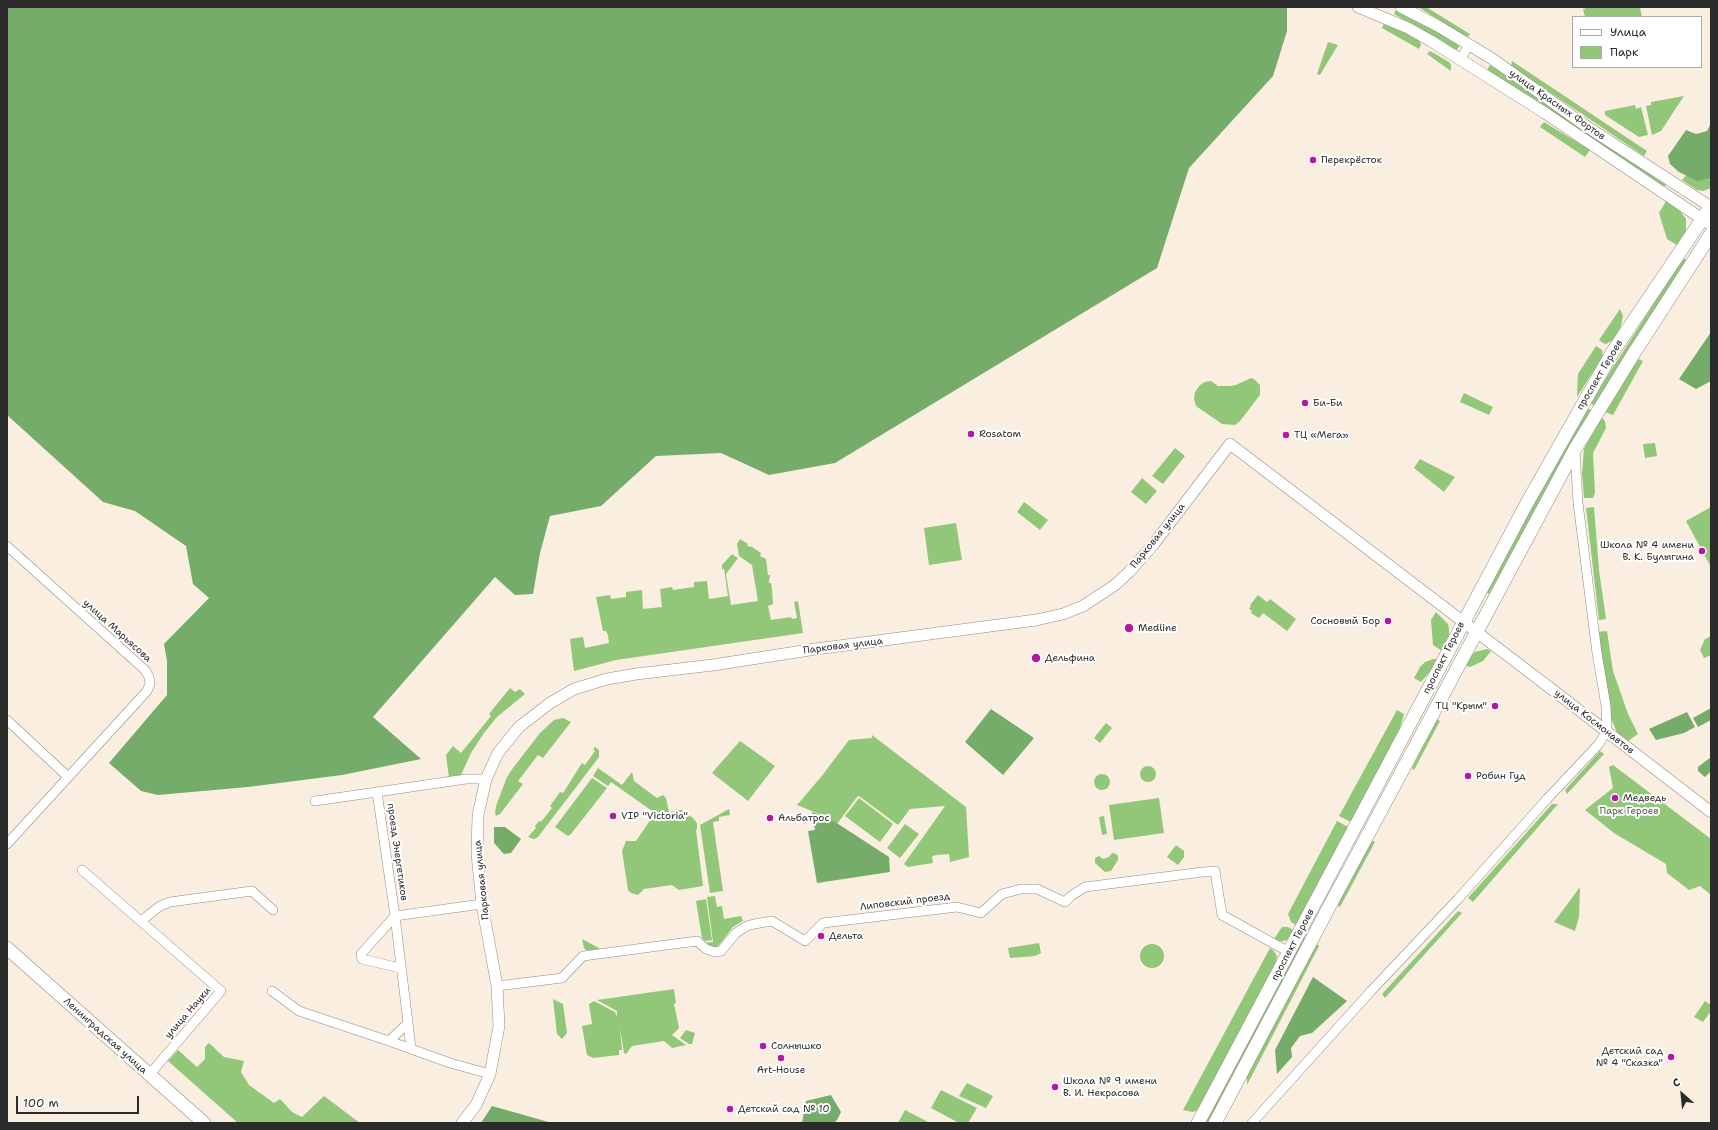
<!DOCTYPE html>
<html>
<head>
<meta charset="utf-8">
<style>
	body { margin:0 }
	#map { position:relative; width:1718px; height:1130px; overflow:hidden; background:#f9eedf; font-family:"Shantell Sans",sans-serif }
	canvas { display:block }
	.frame { position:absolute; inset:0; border:8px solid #2b2b2b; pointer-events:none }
	.legend { position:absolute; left:1572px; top:16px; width:130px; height:52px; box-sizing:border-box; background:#fff; border:1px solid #aaa; margin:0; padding:5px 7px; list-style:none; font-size:12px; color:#2b2b2b }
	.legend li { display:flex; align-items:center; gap:8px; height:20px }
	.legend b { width:20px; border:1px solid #aaa }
	.north { position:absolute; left:1662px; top:1074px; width:40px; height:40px; -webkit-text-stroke:3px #fff; paint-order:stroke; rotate:333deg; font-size:11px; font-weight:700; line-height:16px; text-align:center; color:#2b2b2b }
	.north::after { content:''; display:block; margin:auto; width:14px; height:18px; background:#2b2b2b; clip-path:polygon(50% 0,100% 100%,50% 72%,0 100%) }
	.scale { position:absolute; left:16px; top:1096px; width:123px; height:18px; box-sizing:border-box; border:2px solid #2b2b2b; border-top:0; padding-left:5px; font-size:12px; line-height:14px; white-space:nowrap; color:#2b2b2b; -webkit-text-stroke:3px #fff; paint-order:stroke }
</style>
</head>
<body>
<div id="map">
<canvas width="1718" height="1130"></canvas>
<div class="frame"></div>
<ul class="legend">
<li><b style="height:5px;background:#fff"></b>Улица</li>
<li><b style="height:11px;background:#92c779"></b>Парк</li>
</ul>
<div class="north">С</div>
<div class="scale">100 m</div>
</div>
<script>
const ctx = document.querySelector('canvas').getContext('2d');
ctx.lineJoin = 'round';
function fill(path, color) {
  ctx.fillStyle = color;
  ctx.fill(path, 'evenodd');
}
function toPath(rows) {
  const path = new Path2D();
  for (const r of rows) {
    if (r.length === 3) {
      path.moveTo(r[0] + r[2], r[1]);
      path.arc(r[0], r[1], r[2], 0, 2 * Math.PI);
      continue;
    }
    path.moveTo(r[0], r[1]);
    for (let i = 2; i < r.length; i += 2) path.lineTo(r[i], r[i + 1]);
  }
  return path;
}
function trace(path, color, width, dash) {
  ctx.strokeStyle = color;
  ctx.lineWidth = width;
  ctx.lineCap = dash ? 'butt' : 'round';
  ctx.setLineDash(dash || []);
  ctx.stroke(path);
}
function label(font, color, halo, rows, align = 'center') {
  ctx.font = font + ' "Shantell Sans",sans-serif';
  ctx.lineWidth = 4;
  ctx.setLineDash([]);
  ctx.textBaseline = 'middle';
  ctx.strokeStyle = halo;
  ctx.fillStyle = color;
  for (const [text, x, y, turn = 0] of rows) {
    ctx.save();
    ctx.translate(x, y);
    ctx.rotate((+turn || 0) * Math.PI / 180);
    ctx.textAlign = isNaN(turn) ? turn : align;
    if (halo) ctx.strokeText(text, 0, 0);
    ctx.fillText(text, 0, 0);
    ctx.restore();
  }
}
fill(toPath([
	[1418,7,1426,7,1470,34,1467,38],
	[1590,7,1640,7,1642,17,1585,17,1583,9],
	[1396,10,1427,25,1458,45,1459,47,1457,50,1454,49,1394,14],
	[1384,23,1404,31,1419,40,1421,45,1419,49,1382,28],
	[1328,42,1338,45,1320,75,1317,74],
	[1430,51,1449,62,1451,65,1451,71,1427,54],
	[1512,61,1647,151,1644,156,1511,66],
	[1490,65,1667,183,1664,187,1487,70],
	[1684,96,1661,131,1652,135,1646,106,1651,105,1651,102],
	[1635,105,1636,109,1641,107,1648,135,1639,137,1605,115,1605,111],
	[1544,122,1590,150,1585,157,1540,127],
	[1699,162,1711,169,1711,188,1703,191,1697,190,1682,180],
	[1666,201,1679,210,1686,219,1686,231,1677,245,1667,239,1659,213],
	[1683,258,1687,260,1595,406,1590,403],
	[1620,309,1623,316,1621,326,1613,340,1606,344,1603,343,1599,340],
	[1596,346,1602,350,1603,356,1577,397,1578,374],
	[1636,358,1643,361,1613,415,1605,412],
	[1251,378,1254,379,1260,385,1260,395,1240,421,1235,425,1222,424,1196,406,1194,399,1195,392,1200,385,1205,382,1211,381,1218,386,1230,386,1236,385],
	[1464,393,1493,407,1489,415,1460,402],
	[1587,408,1592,411,1563,459,1489,594,1485,591],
	[1601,417,1605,421,1606,428,1593,453,1595,493,1593,498,1584,498,1582,473,1584,449],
	[1655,443,1657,456,1645,458,1643,444],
	[1175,448,1185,456,1163,484,1152,476],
	[1420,459,1455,477,1444,492,1414,468],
	[1142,478,1157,491,1146,504,1131,492],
	[1024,502,1048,520,1040,530,1017,512],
	[1594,507,1599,570,1606,619,1599,620,1586,508],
	[1711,507,1711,567,1686,521],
	[956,523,962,560,929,565,924,528],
	[740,539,748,544,747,546,752,547,761,553,760,556,766,559,768,575,770,575,770,578,769,579,769,583,771,583,772,589,773,604,768,606,771,620,791,617,792,619,797,618,794,602,798,601,803,633,616,660,574,671,570,639,583,637,585,648,609,643,608,635,606,631,603,631,596,597,610,595,611,599,626,597,626,592,642,590,643,609,662,607,660,589,672,587,673,590,694,587,694,582,707,581,709,599,728,596,724,569,722,569,722,565,732,554,738,558,726,574,731,605,758,601,752,565,739,556,737,544],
	[1258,595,1267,602,1270,599,1296,619,1287,631,1263,613,1259,618,1251,613,1252,611,1249,609,1251,606,1250,605],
	[1436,612,1448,624,1449,629,1449,635,1442,651,1433,645,1431,620],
	[1607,631,1613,671,1628,714,1638,734,1625,743,1617,733,1609,713,1597,632],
	[1711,636,1711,655,1704,658,1700,650,1705,639],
	[1487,649,1491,651,1483,661,1470,667,1466,666,1471,656,1475,652],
	[1433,659,1438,659,1433,668,1421,682,1414,678,1420,667,1425,662],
	[510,688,515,692,520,689,525,694,497,717,484,733,471,753,460,777,449,778,446,755,453,746,461,753,491,716,489,714],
	[1397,710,1404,714,1399,732,1351,822,1339,816],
	[563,718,571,722,543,758,538,755,518,781,523,784,500,814,496,816,495,813,496,806,507,777,513,768,540,733,554,720],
	[1437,719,1440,721,1414,770,1412,768],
	[1106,723,1112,728,1100,743,1094,738],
	[872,735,966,807,969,857,950,862,949,854,937,855,932,856,933,863,908,867,904,864,945,806,910,809,898,825,859,796,857,797,837,824,829,818,797,805,821,777,849,740,872,738],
	[740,741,775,766,748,801,712,773],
	[595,747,599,750,599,757,538,837,534,839,528,837,536,828,535,826,539,821,541,822,552,808,550,806,560,792,563,793,582,763,585,765,595,751,593,749],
	[1600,751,1604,754,1567,794,1565,790],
	[1613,765,1711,839,1711,895,1700,886,1689,890,1667,873,1666,864,1614,833,1585,810,1613,788,1609,767],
	[1148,774,8],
	[598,768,622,785,632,772,634,781,657,798,663,795,666,798,669,812,682,810,693,818,697,823,697,829,696,830,703,886,679,890,672,885,644,889,638,895,631,893,628,890,622,851,626,841,636,841,655,813,611,782,608,786,593,776],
	[1102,782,8],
	[592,778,607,788,571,834,568,836,555,827],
	[859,798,893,824,880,842,845,816],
	[1159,798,1164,833,1114,840,1109,805],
	[1552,804,1558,804,1473,902,1468,898],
	[729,809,730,815,719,817,719,821,713,822,723,891,710,893,700,825],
	[1104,816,1107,834,1102,835,1099,817],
	[1337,821,1348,827,1296,925,1291,922,1288,914],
	[905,824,919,834,900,858,887,848],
	[1371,840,1375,842,1340,907,1337,905],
	[1176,845,1184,851,1184,857,1178,865,1167,857],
	[1112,853,1116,854,1118,856,1118,860,1111,871,1105,872,1095,863,1095,858,1099,856,1103,859,1109,857],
	[1580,887,1579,917,1575,931,1554,922],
	[715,896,717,907,722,906,724,919,741,916,743,921,733,927,719,945,714,948,703,943,713,942,707,897],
	[706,899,712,940,705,941,702,938,696,901],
	[1458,911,1462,913,1385,998,1382,994],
	[1282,927,1288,927,1293,930,1287,940,1278,942,1274,939],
	[1303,937,1307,939,1250,1047,1208,1123,1203,1123],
	[582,939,599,948,600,952,589,953,584,948],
	[1039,943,1041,953,1035,956,1010,958,1008,948],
	[1317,944,1319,946,1247,1085,1247,1073],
	[1152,956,12],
	[1270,948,1274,951,1277,956,1276,962,1235,1042,1198,1110,1193,1112,1183,1110],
	[674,989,676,1003,674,1004,679,1028,672,1035,686,1045,672,1048,664,1041,632,1046,626,1054,624,1053,620,1028,622,1050,619,1050,619,1055,593,1058,587,1055,582,1026,592,1024,589,1004,594,1001,615,1012,617,1017,617,1011,597,1000],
	[553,999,563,1004,567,1033,562,1039,557,1034],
	[1705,1001,1711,1005,1711,1011,1703,1022,1694,1017],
	[686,1030,695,1033,692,1044,689,1044,680,1038],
	[209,1043,224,1057,244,1061,241,1072,249,1085,274,1103,280,1099,292,1112,302,1117,324,1096,360,1123,238,1123,168,1061,178,1050,197,1067,205,1059,205,1047],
	[967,1083,993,1096,986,1108,959,1096],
	[941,1090,977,1108,968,1123,959,1123,931,1108],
	[905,1110,930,1123,898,1123]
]), '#92c779');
fill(toPath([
	[7,7,1287,7,1287,31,1273,76,1189,168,1157,268,835,463,769,475,721,453,656,456,601,506,550,516,540,553,533,594,515,595,495,577,373,717,421,759,342,775,248,787,158,795,141,791,109,763,167,695,167,661,164,644,209,598,193,584,186,546,135,511,103,502,7,415],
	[1711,123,1711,178,1697,181,1679,172,1670,164,1668,156,1686,130,1696,134,1707,131],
	[1711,332,1711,381,1696,389,1679,379],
	[1711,708,1711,720,1698,727,1693,718],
	[991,709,1034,738,1003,775,965,742],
	[1687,712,1695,727,1684,733,1656,740,1649,729],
	[1711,757,1711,771,1705,777,1698,771,1698,767],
	[812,812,829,818,889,857,890,872,817,883,808,831,815,830],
	[494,827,505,827,521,839,511,853,504,854,494,843],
	[1313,977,1347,1001,1312,1033,1300,1036,1291,1048,1292,1057,1277,1074,1275,1050],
	[831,1095,841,1112,837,1120,834,1123,802,1123,806,1101],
	[492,1106,552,1123,481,1123]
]), '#75ac69');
const minor = toPath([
	[1460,60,1469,45],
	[7,546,145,670,149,677,150,684,147,691,7,844],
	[7,720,67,776],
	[377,792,466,779,486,779],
	[82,870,221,991,149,1075],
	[141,921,160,906,170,902,252,891,273,910],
	[400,968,362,959,361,954,395,916,482,904],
	[497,986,562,978,583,956,697,941,706,949,715,952,721,951,736,933,747,926,754,924,772,921,805,941,823,923,957,907,981,913,1002,894,1021,889,1037,889,1065,902,1071,896,1085,887,1203,872,1215,871,1222,915,1289,952],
	[272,991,299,1011,389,1041,408,1023,395,916,377,792,315,801],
	[408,1023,411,1049],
	[389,1041,450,1063,490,1074],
	[1252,1123,1371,991,1458,899,1547,799,1598,745,1607,731,1606,706,1597,653,1578,503,1575,451]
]);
const tertiary = toPath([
	[1358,7,1408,28,1431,41,1545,113,1711,225],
	[1401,7,1438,26,1491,58,1586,126,1711,207],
	[462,1123,476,1105,490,1074,499,1026,497,986,482,904,477,854,478,815,486,779,498,753,519,727,550,703,574,689,607,679,636,674,713,665,816,649,1036,620,1063,614,1083,606,1115,585,1129,572,1153,545,1230,444,1558,694,1711,812]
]);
const secondary = toPath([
	[7,948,204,1123],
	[1198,1123,1527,503,1612,353,1711,206],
	[1215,1123,1329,907,1575,449,1634,353,1711,234]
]);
trace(minor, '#928c85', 10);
trace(tertiary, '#928c85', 12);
trace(secondary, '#928c85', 14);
trace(minor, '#fff', 9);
trace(tertiary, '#fff', 11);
trace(secondary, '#fff', 13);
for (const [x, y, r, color] of [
	[1313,160,4,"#b5179e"],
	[1305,403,4,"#b5179e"],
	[971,434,4,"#b5179e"],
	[1286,435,4,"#b5179e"],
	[1702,551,4,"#b5179e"],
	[1388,621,4,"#b5179e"],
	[1129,628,5,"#b5179e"],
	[1036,658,5,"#b5179e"],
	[1495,706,4,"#b5179e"],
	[1468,776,4,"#b5179e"],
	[1615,798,4,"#b5179e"],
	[613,816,4,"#b5179e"],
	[770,818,4,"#b5179e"],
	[821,936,4,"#b5179e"],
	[763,1046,4,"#b5179e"],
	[1671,1057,4,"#b5179e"],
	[781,1058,4,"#b5179e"],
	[1055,1087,4,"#b5179e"],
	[730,1109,4,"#b5179e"]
]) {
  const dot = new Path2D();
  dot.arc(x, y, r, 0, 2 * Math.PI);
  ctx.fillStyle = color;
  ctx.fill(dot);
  trace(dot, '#fff', 1.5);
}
label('10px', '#2b2b2b', '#fff', [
	["улица Красных Фортов",1557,105,35],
	["проспект Героев",1600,375,-59],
	["Парковая улица",1158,536,-51],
	["улица Марьясова",117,631,42],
	["Парковая улица",843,646,-7],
	["проспект Героев",1444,658,-63],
	["улица Космонавтов",1594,722,38],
	["проезд Энергетиков",397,852,82],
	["Парковая улица",482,880,-96],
	["Липовский проезд",905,902,-7],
	["проспект Героев",1293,945,-62],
	["улица Науки",188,1013,-49],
	["Ленинградская улица",105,1036,42]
]);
label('10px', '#2b2b2b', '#fff', [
	["Перекрёсток",1321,160],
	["Би-Би",1313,403],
	["Rosatom",979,434],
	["ТЦ «Мега»",1294,435],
	["Школа № 4 имени",1694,545,"right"],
	["В. К. Булыгина",1694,557,"right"],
	["Сосновый Бор",1380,621,"right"],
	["Medline",1138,628],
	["Дельфина",1045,658],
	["ТЦ \"Крым\"",1487,706,"right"],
	["Робин Гуд",1476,776],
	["Медведь",1623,798],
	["VIP \"Victoria\"",621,816],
	["Альбатрос",778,818],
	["Дельта",829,936],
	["Солнышко",771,1046],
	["Детский сад",1663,1051,"right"],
	["№ 4 \"Сказка\"",1663,1063,"right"],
	["Art-House",781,1070,"center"],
	["Школа № 9 имени",1063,1081],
	["В. И. Некрасова",1063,1093],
	["Детский сад № 10",738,1109]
], 'left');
label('10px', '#4f6246', '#fff', [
	["Парк Героев",1629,811]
]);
</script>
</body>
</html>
